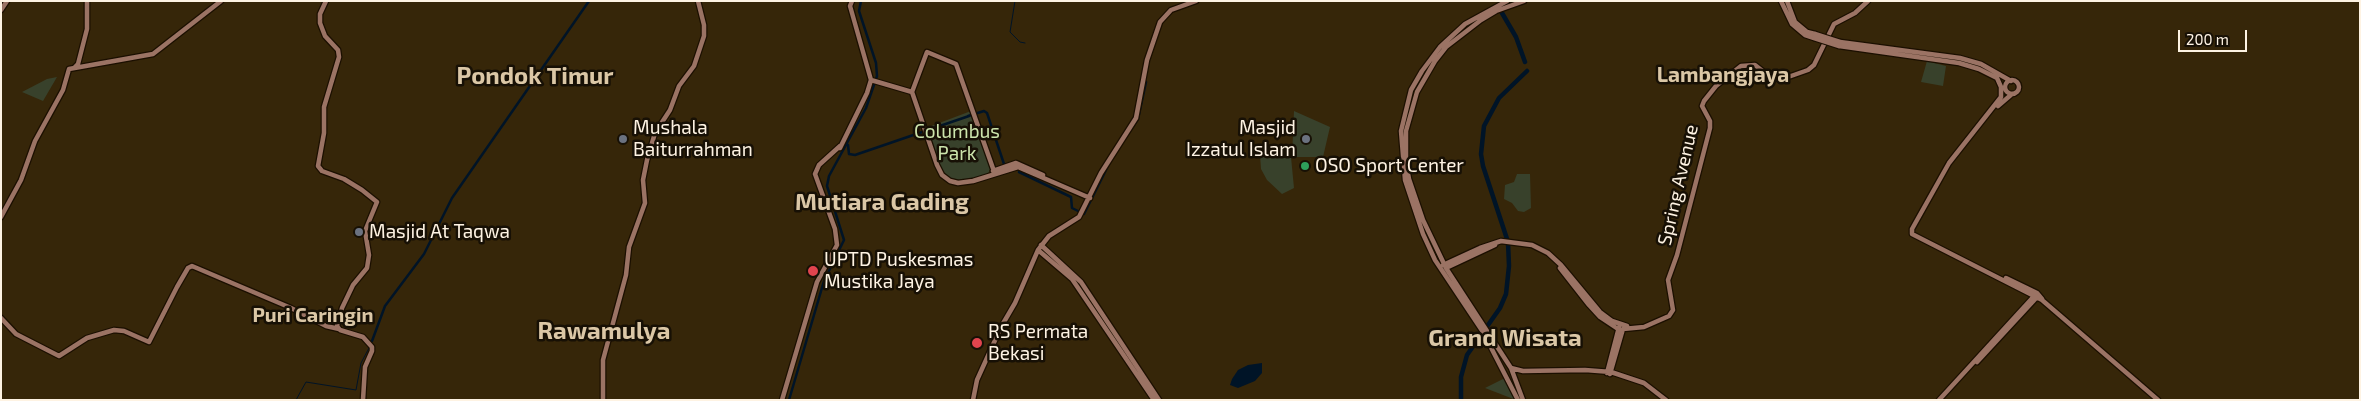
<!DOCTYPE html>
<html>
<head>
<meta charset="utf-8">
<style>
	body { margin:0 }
	#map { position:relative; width:2361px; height:401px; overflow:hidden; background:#362609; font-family:"Exo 2",sans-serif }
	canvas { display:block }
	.frame { position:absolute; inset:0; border:2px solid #fef3e3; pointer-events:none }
	.scale { position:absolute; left:2178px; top:30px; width:69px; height:22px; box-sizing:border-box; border:2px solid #fef3e3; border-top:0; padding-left:6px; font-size:15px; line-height:18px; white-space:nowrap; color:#fef3e3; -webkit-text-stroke:4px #171005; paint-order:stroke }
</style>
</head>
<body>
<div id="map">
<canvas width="2361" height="401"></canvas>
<div class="frame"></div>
<div class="scale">200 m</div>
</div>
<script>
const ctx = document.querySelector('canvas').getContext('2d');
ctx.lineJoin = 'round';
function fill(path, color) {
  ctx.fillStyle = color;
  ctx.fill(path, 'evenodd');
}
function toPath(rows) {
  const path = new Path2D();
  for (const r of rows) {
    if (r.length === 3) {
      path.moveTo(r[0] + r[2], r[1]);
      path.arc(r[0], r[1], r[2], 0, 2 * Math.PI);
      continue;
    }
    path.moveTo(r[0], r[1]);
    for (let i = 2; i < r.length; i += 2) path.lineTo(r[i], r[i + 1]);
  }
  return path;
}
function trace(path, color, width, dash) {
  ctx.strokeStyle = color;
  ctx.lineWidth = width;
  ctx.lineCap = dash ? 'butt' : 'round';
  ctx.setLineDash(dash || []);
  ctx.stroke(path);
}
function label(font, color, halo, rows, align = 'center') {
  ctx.font = font + ' "Exo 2",sans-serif';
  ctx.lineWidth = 5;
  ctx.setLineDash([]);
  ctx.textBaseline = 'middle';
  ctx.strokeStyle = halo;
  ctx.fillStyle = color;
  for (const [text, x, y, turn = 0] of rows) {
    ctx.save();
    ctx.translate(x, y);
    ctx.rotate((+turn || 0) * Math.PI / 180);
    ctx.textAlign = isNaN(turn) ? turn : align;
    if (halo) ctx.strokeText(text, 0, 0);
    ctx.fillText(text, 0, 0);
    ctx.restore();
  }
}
fill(toPath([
	[1927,61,1946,66,1943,86,1921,82],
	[57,77,43,101,22,92,47,79],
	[971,111,991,166,989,172,984,176,960,182,951,180,940,168,926,128],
	[1294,111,1330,127,1323,157,1292,157],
	[1267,152,1287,152,1291,157,1294,188,1282,194,1267,180,1261,169,1260,155],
	[1517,174,1530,174,1531,208,1524,212,1518,211,1512,203,1504,199,1505,185,1514,182],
	[1507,377,1516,400,1485,388]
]), '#38412b');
fill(toPath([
	[1262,363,1262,373,1255,381,1238,388,1230,385,1232,379,1238,370,1248,365]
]), '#001427');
trace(toPath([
	[1015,1,1010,32,1020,42,1025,43],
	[1,6,4,1],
	[296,400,306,382,356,390,361,363,369,348]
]), '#001427', 1);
trace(toPath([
	[968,116,984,111,987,113,1004,164],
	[1128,134,1138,119,1146,82],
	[848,145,849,154,855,155,969,116],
	[1019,172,1071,197,1072,208,1084,214,1110,162],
	[372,341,385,306,424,254,452,198,589,1],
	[789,400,824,281,844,240,827,186,829,176,866,108,877,76,876,63,859,11,861,1]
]), '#001427', 2.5);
trace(toPath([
	[1502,13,1516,37,1525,62],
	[1461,400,1461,377,1467,355,1500,308,1506,294,1509,266,1508,242,1483,166,1481,154,1484,126,1499,98,1527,71]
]), '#001427', 4.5);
const secondary = toPath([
	[326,1,320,14,320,23,325,36,338,50,339,57,324,107,324,133,318,166,322,171,344,179,362,190,377,202,365,231,369,255,367,268,353,285,342,308,337,326,340,330,363,337,372,347,372,351,365,367,363,400],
	[1507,1,1465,24,1440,47,1422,71,1411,90,1401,131,1405,180,1423,234,1435,260,1483,332,1518,400],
	[1781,1,1792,24,1805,35,1814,38],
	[1787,1,1795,22,1807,32,1815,34],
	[1,10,7,1],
	[1840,42,1960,58,1981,64,2011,81],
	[1839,46,1959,63,1979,69,1997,78,2001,87,2001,97,1949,163,1912,229,1912,234,2042,300,2158,400],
	[75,67,78,64,87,29,87,1],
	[871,80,912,92,927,52,956,64,995,174],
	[2012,87,7],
	[912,92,937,165,942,175,950,181,958,183,973,181,1018,167,1090,198],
	[1998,106,2012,94],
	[840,148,867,93,871,80,850,6,852,1],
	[993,171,1016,163,1043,175],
	[1,217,21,180,35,141,63,90,69,69,153,54,221,1],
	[1041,245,1081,282,1159,400],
	[1038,250,1072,279,1154,400],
	[1443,265,1480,248,1501,241,1532,245,1548,253,1561,265,1600,312,1612,321,1627,326],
	[1446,268,1495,245],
	[1560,268,1589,305,1600,317,1618,329],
	[2006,278,2037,293,2042,299],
	[1,318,16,334,59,356,87,338,114,330,124,331,149,342,177,287,188,268,192,266,291,308,326,326,339,329],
	[1977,362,2038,296],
	[1511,368,1523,371,1585,370,1611,372,1644,383,1666,400],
	[1607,373,1619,327],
	[1610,374,1623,329,1644,327,1669,316,1673,310,1668,280,1677,255,1710,128,1710,121,1702,106,1704,101,1716,86,1741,66,1755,65,1770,77,1776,78,1791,76,1808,70,1814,65,1834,24,1855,13,1868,1],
	[603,400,603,360,626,275,629,247,645,203,643,180,647,160,655,133,670,110,679,86,694,66,704,36,704,25,698,1],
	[782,400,817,282,837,245,835,229,815,174,819,165,840,146],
	[973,400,977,380,1001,327,1015,303,1038,250,1049,236,1079,217,1101,173,1136,118,1147,60,1160,22,1171,10,1196,1],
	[1523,400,1511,368,1446,268,1423,220,1409,179,1406,163,1406,131,1417,92,1435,61,1446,47,1481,20,1496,11,1524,1],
	[1939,400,2036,294]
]);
trace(secondary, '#1b0f00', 7);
trace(secondary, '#9b7364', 4.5);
const secondaryBridge = toPath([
	[1815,34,1840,42],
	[1814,38,1839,46]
]);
trace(secondaryBridge, '#1b0f00', 7, []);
trace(secondaryBridge, '#9b7364', 4.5);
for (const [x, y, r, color] of [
	[623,139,5,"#6b7280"],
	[1306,139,5,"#6b7280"],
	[1305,166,5,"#2e9e5b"],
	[359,232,5,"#6b7280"],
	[813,271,6,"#e0444e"],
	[977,343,6,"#e0444e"]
]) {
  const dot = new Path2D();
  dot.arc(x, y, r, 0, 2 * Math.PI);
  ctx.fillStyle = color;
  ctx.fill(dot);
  trace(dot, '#171005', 2);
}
label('19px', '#fef3e3', '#171005', [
	["Mushala",633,128],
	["Baiturrahman",633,150],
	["Masjid",1296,128,"right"],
	["Izzatul Islam",1296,150,"right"],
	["OSO Sport Center",1315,166],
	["Masjid At Taqwa",369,232],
	["UPTD Puskesmas",824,260],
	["Mustika Jaya",824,282],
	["RS Permata",988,332],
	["Bekasi",988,354]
], 'left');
label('19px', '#cde5ac', '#171005', [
	["Columbus",957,132],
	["Park",957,154]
]);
label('19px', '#fef3e3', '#171005', [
	["Spring Avenue",1678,185,-77]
]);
label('bold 20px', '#dbc7a6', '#171005', [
	["Puri Caringin",313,315]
]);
label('bold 21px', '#dbc7a6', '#171005', [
	["Lambangjaya",1723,75]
]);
label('bold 24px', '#dbc7a6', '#171005', [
	["Pondok Timur",535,76],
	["Mutiara Gading",882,202],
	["Rawamulya",604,331],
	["Grand Wisata",1505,338]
]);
</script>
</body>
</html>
